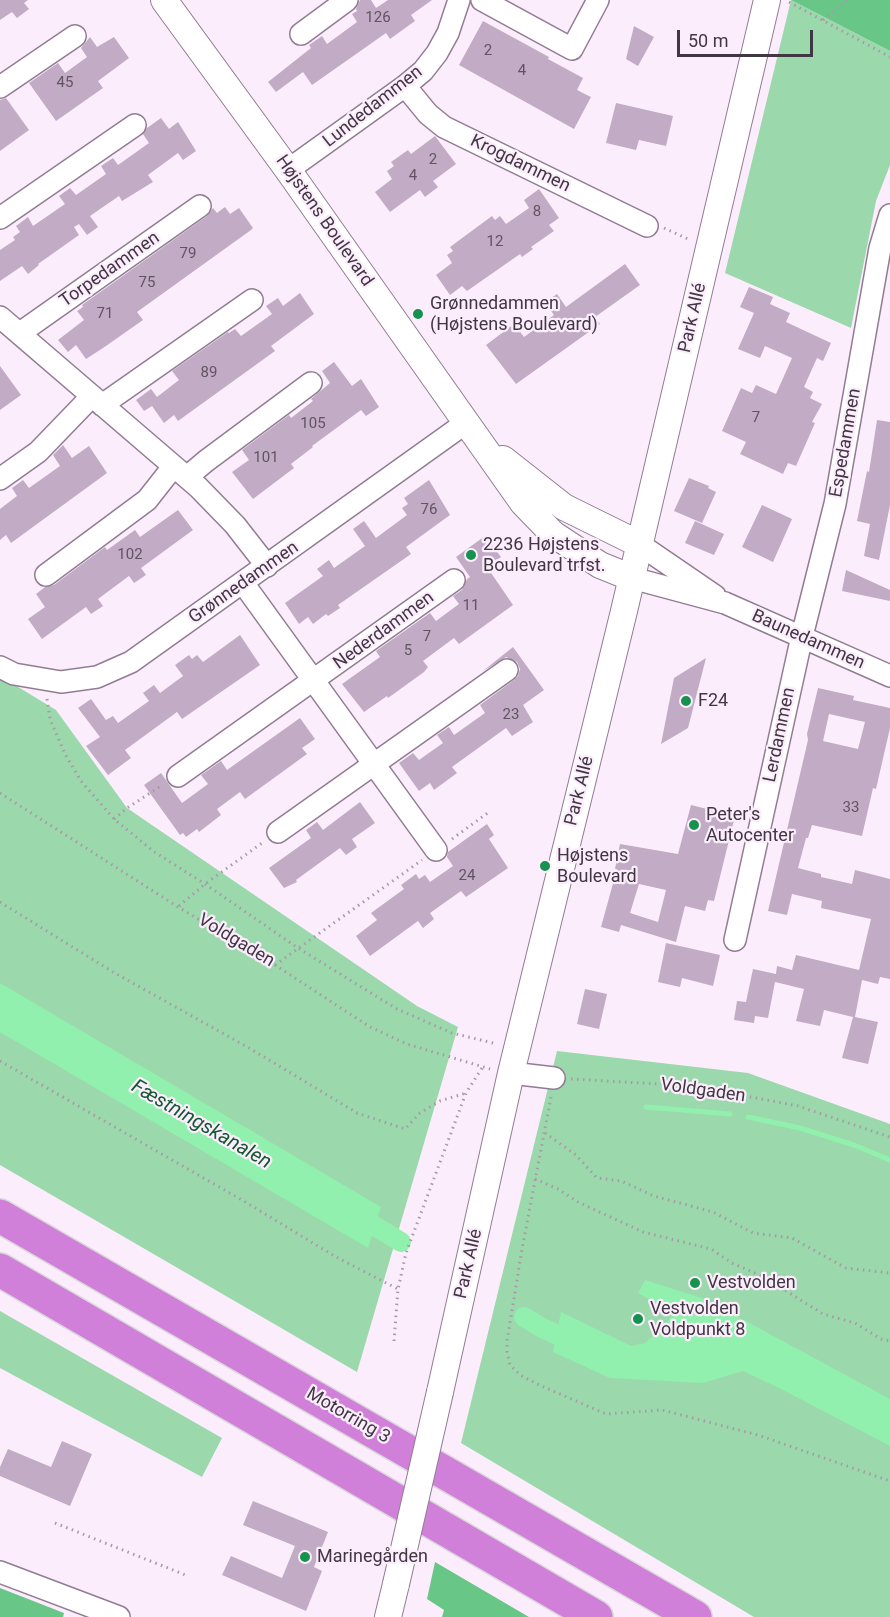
<!DOCTYPE html>
<html>
<head>
<meta charset="utf-8">
<style>
	body { margin:0 }
	#map { position:relative; width:890px; height:1617px; overflow:hidden; background:#fcedfd; font-family:Roboto,sans-serif }
	canvas { display:block }
	.scale { position:absolute; left:677px; top:30px; width:136px; height:27px; box-sizing:border-box; border:3px solid #413742; border-top:0; padding-left:8px; font-size:18px; line-height:21px; white-space:nowrap; color:#413742; -webkit-text-stroke:4px #fcedfd; paint-order:stroke }
</style>
</head>
<body>
<div id="map">
<canvas width="890" height="1617"></canvas>
<div class="scale">50 m</div>
</div>
<script>
const ctx = document.querySelector('canvas').getContext('2d');
ctx.lineJoin = 'round';
function fill(path, color) {
  ctx.fillStyle = color;
  ctx.fill(path, 'evenodd');
}
function toPath(rows) {
  const path = new Path2D();
  for (const r of rows) {
    path.moveTo(r[0], r[1]);
    for (let i = 2; i < r.length; i += 2) path.lineTo(r[i], r[i + 1]);
  }
  return path;
}
function trace(path, color, width, dash) {
  ctx.strokeStyle = color;
  ctx.lineWidth = width;
  ctx.lineCap = dash ? 'butt' : 'round';
  ctx.setLineDash(dash || []);
  ctx.stroke(path);
}
function label(font, color, halo, rows, align = 'center') {
  ctx.font = font + ' Roboto,sans-serif';
  ctx.lineWidth = 4.5;
  ctx.setLineDash([]);
  ctx.textBaseline = 'middle';
  ctx.strokeStyle = halo;
  ctx.fillStyle = color;
  for (const [text, x, y, turn = 0] of rows) {
    ctx.save();
    ctx.translate(x, y);
    ctx.rotate((+turn || 0) * Math.PI / 180);
    ctx.textAlign = isNaN(turn) ? turn : align;
    if (halo) ctx.strokeText(text, 0, 0);
    ctx.fillText(text, 0, 0);
    ctx.restore();
  }
}
fill(toPath([
	[791,0,890,51,890,165,876,201,851,328,725,273],
	[0,676,56,710,127,808,417,1006,458,1027,357,1372,0,1165],
	[557,1051,748,1073,890,1124,890,1617,754,1617,461,1443],
	[0,1311,222,1438,202,1477,0,1368]
]), '#9bd8ac');
fill(toPath([
	[791,0,890,0,890,51],
	[435,1562,529,1617,442,1617,444,1610,427,1599],
	[0,1588,64,1613,63,1617,0,1617]
]), '#68c787');
fill(toPath([
	[0,983,381,1207,368,1248,0,1032],
	[645,1280,705,1299,890,1399,890,1446,783,1390,743,1371,703,1383,610,1378,553,1352,561,1312,631,1346,645,1343,666,1324,673,1313,638,1293]
]), '#91f0ad');
trace(toPath([
	[646,1107,730,1114],
	[748,1117,800,1128,854,1145,890,1160]
]), '#91f0ad', 5);
trace(toPath([
	[353,1213,401,1242],
	[524,1317,542,1328,581,1345]
]), '#91f0ad', 20);
fill(toPath([
	[0,0,28,0,24,3,29,9,17,18,12,12,0,20],
	[360,0,371,0,376,8,388,0,432,0,411,15,415,21,390,39,386,33,312,85,303,72,276,92,268,82,311,48,309,45,322,36,327,44,357,22,352,14,357,11,356,9],
	[483,21,549,57,548,59,583,78,577,90,591,97,574,129,459,65],
	[634,26,654,37,638,66,626,59],
	[90,37,97,47,114,37,129,58,98,81,103,88,56,121,29,83,58,63,65,73,87,57,81,48],
	[6,98,29,130,0,151,0,100],
	[616,103,673,116,666,146,639,140,636,150,606,143],
	[161,118,169,129,178,122,196,151,183,160,178,153,148,175,153,182,122,201,119,196,90,216,98,227,87,235,79,224,74,227,79,235,38,264,39,265,28,274,22,266,0,281,0,250,15,240,13,237,20,232,16,226,28,217,33,226,65,204,59,196,70,188,76,195,106,174,101,166,113,158,118,165,149,143,143,134,147,128],
	[435,136,456,164,433,181,438,187,425,197,420,190,390,212,375,192,392,179,387,171,394,166,391,162,408,150,411,154],
	[539,189,559,218,549,225,554,231,531,247,533,249,522,257,520,254,467,291,462,286,450,295,436,275,452,263,447,255,453,251,450,247,492,216,495,220,500,216,506,224,529,208,524,200],
	[225,207,230,214,239,208,253,228,251,230,137,312,143,320,103,348,86,359,76,345,68,352,58,340,84,320,77,311,83,307,82,305,207,216,213,208,217,213],
	[625,264,640,285,595,317,600,324,516,384,486,345,514,324,524,337,554,315,545,302,557,294,566,307],
	[749,287,773,297,770,304,790,313,786,322,831,343,823,361,817,358,804,387,813,392,810,398,822,404,812,422,815,423,796,466,788,463,783,474,740,454,746,442,722,431,741,388,752,393,756,385,776,394,792,358,765,346,760,358,738,349,754,313,740,307],
	[300,293,314,314,271,346,275,351,178,421,174,415,164,423,152,406,144,411,136,400,151,389,157,397,179,380,172,371,228,332,229,333,235,329,241,336,272,314,266,306,278,298,283,306],
	[334,362,352,386,361,379,379,407,366,416,361,410,312,446,313,447,291,464,294,468,253,499,232,472,249,460,242,450,289,415,291,418,313,401,311,399,330,383,322,371],
	[0,366,21,395,0,410],
	[877,420,890,422,890,505,879,560,864,556,870,524,857,521,867,471,869,472],
	[63,445,72,458,89,446,107,473,11,543,6,535,0,540,0,509,17,496,12,488,23,480,29,488,60,466,53,455],
	[689,478,709,486,708,488,716,492,702,523,674,511],
	[429,480,450,515,406,547,411,554,338,605,340,608,328,616,326,614,313,624,308,617,299,624,285,603,323,576,317,569,329,560,334,568,365,546,353,529,364,521,376,538,407,515,402,508,408,504,404,498],
	[762,505,792,519,773,562,742,547],
	[178,510,193,530,141,568,146,575,134,583,129,576,98,599,103,606,91,614,86,607,42,639,28,619,45,607,36,594,45,587,54,585,105,547,107,550,135,530,140,537],
	[695,521,724,534,714,555,685,543],
	[485,536,501,557,487,567,513,605,459,644,454,638,423,661,428,667,424,672,388,698,387,696,364,712,342,684,380,657,376,651,430,613,436,621,459,604,453,596,462,590,467,579,470,577,456,557],
	[846,570,890,590,890,601,842,591],
	[240,635,260,665,182,719,177,712,125,750,131,758,108,775,86,746,100,737,78,708,91,699,106,720,113,716,118,723,149,701,143,693,154,685,160,693,183,676,175,665,189,655,192,659,197,655,203,662],
	[513,647,544,690,523,705,533,722,512,736,506,728,452,767,457,773,434,790,430,783,419,791,399,763,413,753,419,760,443,743,437,735,449,727,454,735,485,713,480,705,514,680,518,676,520,669,517,662,506,657,483,671],
	[706,658,688,728,661,744,674,678],
	[818,688,854,696,853,700,890,708,890,728,876,789,873,788,862,836,812,825,808,838,806,838,798,868,821,874,821,877,852,884,855,870,890,879,890,979,880,977,878,984,862,980,855,1017,878,1022,868,1064,842,1058,853,1017,824,1010,820,1026,796,1021,804,989,775,982,768,1018,755,1016,754,1023,734,1020,737,1001,746,1002,753,969,776,974,777,966,792,970,796,955,859,970,871,919,821,908,822,901,792,894,787,915,768,911,808,740,807,734],
	[829,714,865,722,858,749,823,741],
	[300,718,315,739,302,748,307,754,245,799,240,792,217,809,221,815,199,832,197,829,186,837,183,833,180,835,144,785,161,773,182,803,208,784,201,775,221,761,227,770],
	[360,802,375,823,352,839,357,847,346,855,340,848,296,880,297,882,284,888,269,868,311,838,306,830,317,822,323,830],
	[691,805,735,816,714,901,708,900,705,911,685,906,676,942,621,925,619,932,601,927,617,869,615,869,620,844,678,854],
	[639,884,666,890,658,922,630,913],
	[487,824,494,835,489,839,508,868,466,897,461,891,430,913,434,919,423,928,418,921,370,956,356,936,377,920,371,913,404,889,401,885,416,874,419,879,425,875,430,882,453,866,447,857,448,852],
	[666,943,720,955,713,986,682,978,680,987,658,982],
	[585,989,607,994,599,1029,577,1024],
	[62,1441,92,1454,70,1506,0,1476,0,1467,8,1449,51,1467],
	[253,1501,328,1532,314,1567,322,1571,306,1611,222,1575,231,1556,282,1578,295,1546,243,1525]
]), '#c2abc4');
const minor = toPath([
	[482,0,572,49,598,0],
	[301,34,347,0],
	[405,86,428,114,444,127,647,226],
	[0,87,75,36],
	[288,170,405,86,423,71,437,53,448,33,459,0],
	[0,218,135,125],
	[0,317,198,487,235,525,267,566],
	[20,333,200,206],
	[102,405,252,300],
	[187,477,206,461,311,383],
	[0,479,38,452,92,396],
	[639,544,715,596],
	[46,575,147,500,173,467],
	[632,578,725,603,890,676],
	[243,583,436,850],
	[0,667,14,674,61,682,97,677,131,662,467,422],
	[178,776,454,580],
	[278,832,507,670],
	[735,940,802,636,835,504,880,248,890,215],
	[511,1073,554,1078],
	[0,1572,119,1617]
]);
const tertiary = toPath([
	[164,0,288,170,523,503,553,534,600,565,632,578],
	[503,459,564,507,639,544],
	[440,1392,511,1073,624,611,767,0],
	[388,1617,396,1584]
]);
const motorway = toPath([
	[0,1216,695,1617],
	[0,1270,596,1617]
]);
trace(minor, '#927c94', 24);
trace(tertiary, '#927c94', 28);
trace(motorway, '#d9d7d9', 36);
trace(toPath([
	[789,2,890,57],
	[823,20,847,0],
	[664,228,688,239],
	[47,699,50,719,65,754,81,781,114,819,153,851,205,884,298,948,397,1009,452,1033,497,1044],
	[0,793,178,907,275,965,370,1027,407,1044,490,1069],
	[114,819,127,808,161,786],
	[452,839,489,812],
	[0,902,113,972,251,1049,357,1113,405,1129,420,1113,440,1101,466,1093],
	[179,906,205,884,262,843],
	[275,965,422,860],
	[0,1061,247,1203,336,1257,398,1289],
	[571,1079,694,1086,798,1106,890,1137],
	[551,1097,522,1249,507,1341,507,1352,510,1365,520,1375,537,1384,606,1414,662,1410,758,1435,890,1481],
	[545,1133,576,1155,597,1178,621,1181,654,1196,713,1212,753,1233,792,1238,846,1268,890,1273],
	[535,1179,558,1189,578,1202,643,1232,711,1249,732,1263,764,1277,823,1314,855,1323,881,1339,890,1341],
	[394,1341,398,1289,406,1253,466,1093,482,1068],
	[55,1523,188,1576]
]), '#a69aa7', 3, [1.5, 4.5]);
trace(minor, '#fff', 21);
trace(tertiary, '#fff', 26);
trace(motorway, '#d180da', 33);
const tertiaryBridge = toPath([
	[396,1584,440,1392]
]);
trace(tertiaryBridge, '#927c94', 28, []);
trace(tertiaryBridge, '#fff', 26);
for (const [x, y, r, color] of [
	[418,314,6,"#16924e"],
	[471,555,6,"#16924e"],
	[686,701,6,"#16924e"],
	[694,825,6,"#16924e"],
	[545,866,6,"#16924e"],
	[695,1283,6,"#16924e"],
	[638,1319,6,"#16924e"],
	[305,1557,6,"#16924e"]
]) {
  const dot = new Path2D();
  dot.arc(x, y, r, 0, 2 * Math.PI);
  ctx.fillStyle = color;
  ctx.fill(dot);
  trace(dot, '#fcedfd', 2);
}
label('15px', '#615462', null, [
	["126",378,18],
	["2",488,51],
	["4",522,71],
	["45",65,83],
	["2",433,160],
	["4",413,176],
	["8",537,212],
	["12",495,242],
	["79",188,254],
	["75",147,283],
	["71",105,314],
	["89",209,373],
	["7",756,418],
	["105",313,424],
	["101",266,458],
	["76",429,510],
	["102",130,555],
	["11",471,606],
	["7",427,637],
	["5",408,651],
	["23",511,715],
	["33",851,808],
	["24",467,876]
]);
label('18px', '#413742', '#fcedfd', [
	["Lundedammen",373,107,-38],
	["Krogdammen",520,164,26],
	["Højstens Boulevard",324,221,55],
	["Torpedammen",110,270,-35],
	["Park Allé",693,318,-77],
	["Espedammen",846,443,-80],
	["Grønnedammen",244,583,-35],
	["Nederdammen",384,631,-36],
	["Baunedammen",808,640,24],
	["Lerdammen",780,735,-78],
	["Park Allé",580,791,-76],
	["Voldgaden",236,941,31],
	["Voldgaden",703,1091,8],
	["Park Allé",469,1264,-77],
	["Motorring 3",348,1416,30]
]);
label('18px', '#413742', '#fcedfd', [
	["Grønnedammen",430,304],
	["(Højstens Boulevard)",430,325],
	["2236 Højstens",483,545],
	["Boulevard trfst.",483,566],
	["F24",698,701],
	["Peter's",706,815],
	["Autocenter",706,836],
	["Højstens",557,856],
	["Boulevard",557,877],
	["Vestvolden",707,1283],
	["Vestvolden",650,1309],
	["Voldpunkt 8",650,1330],
	["Marinegården",317,1557]
], 'left');
label('italic 20px', '#135930', '#fcedfd', [
	["Fæstningskanalen",201,1125,30]
]);
</script>
</body>
</html>
